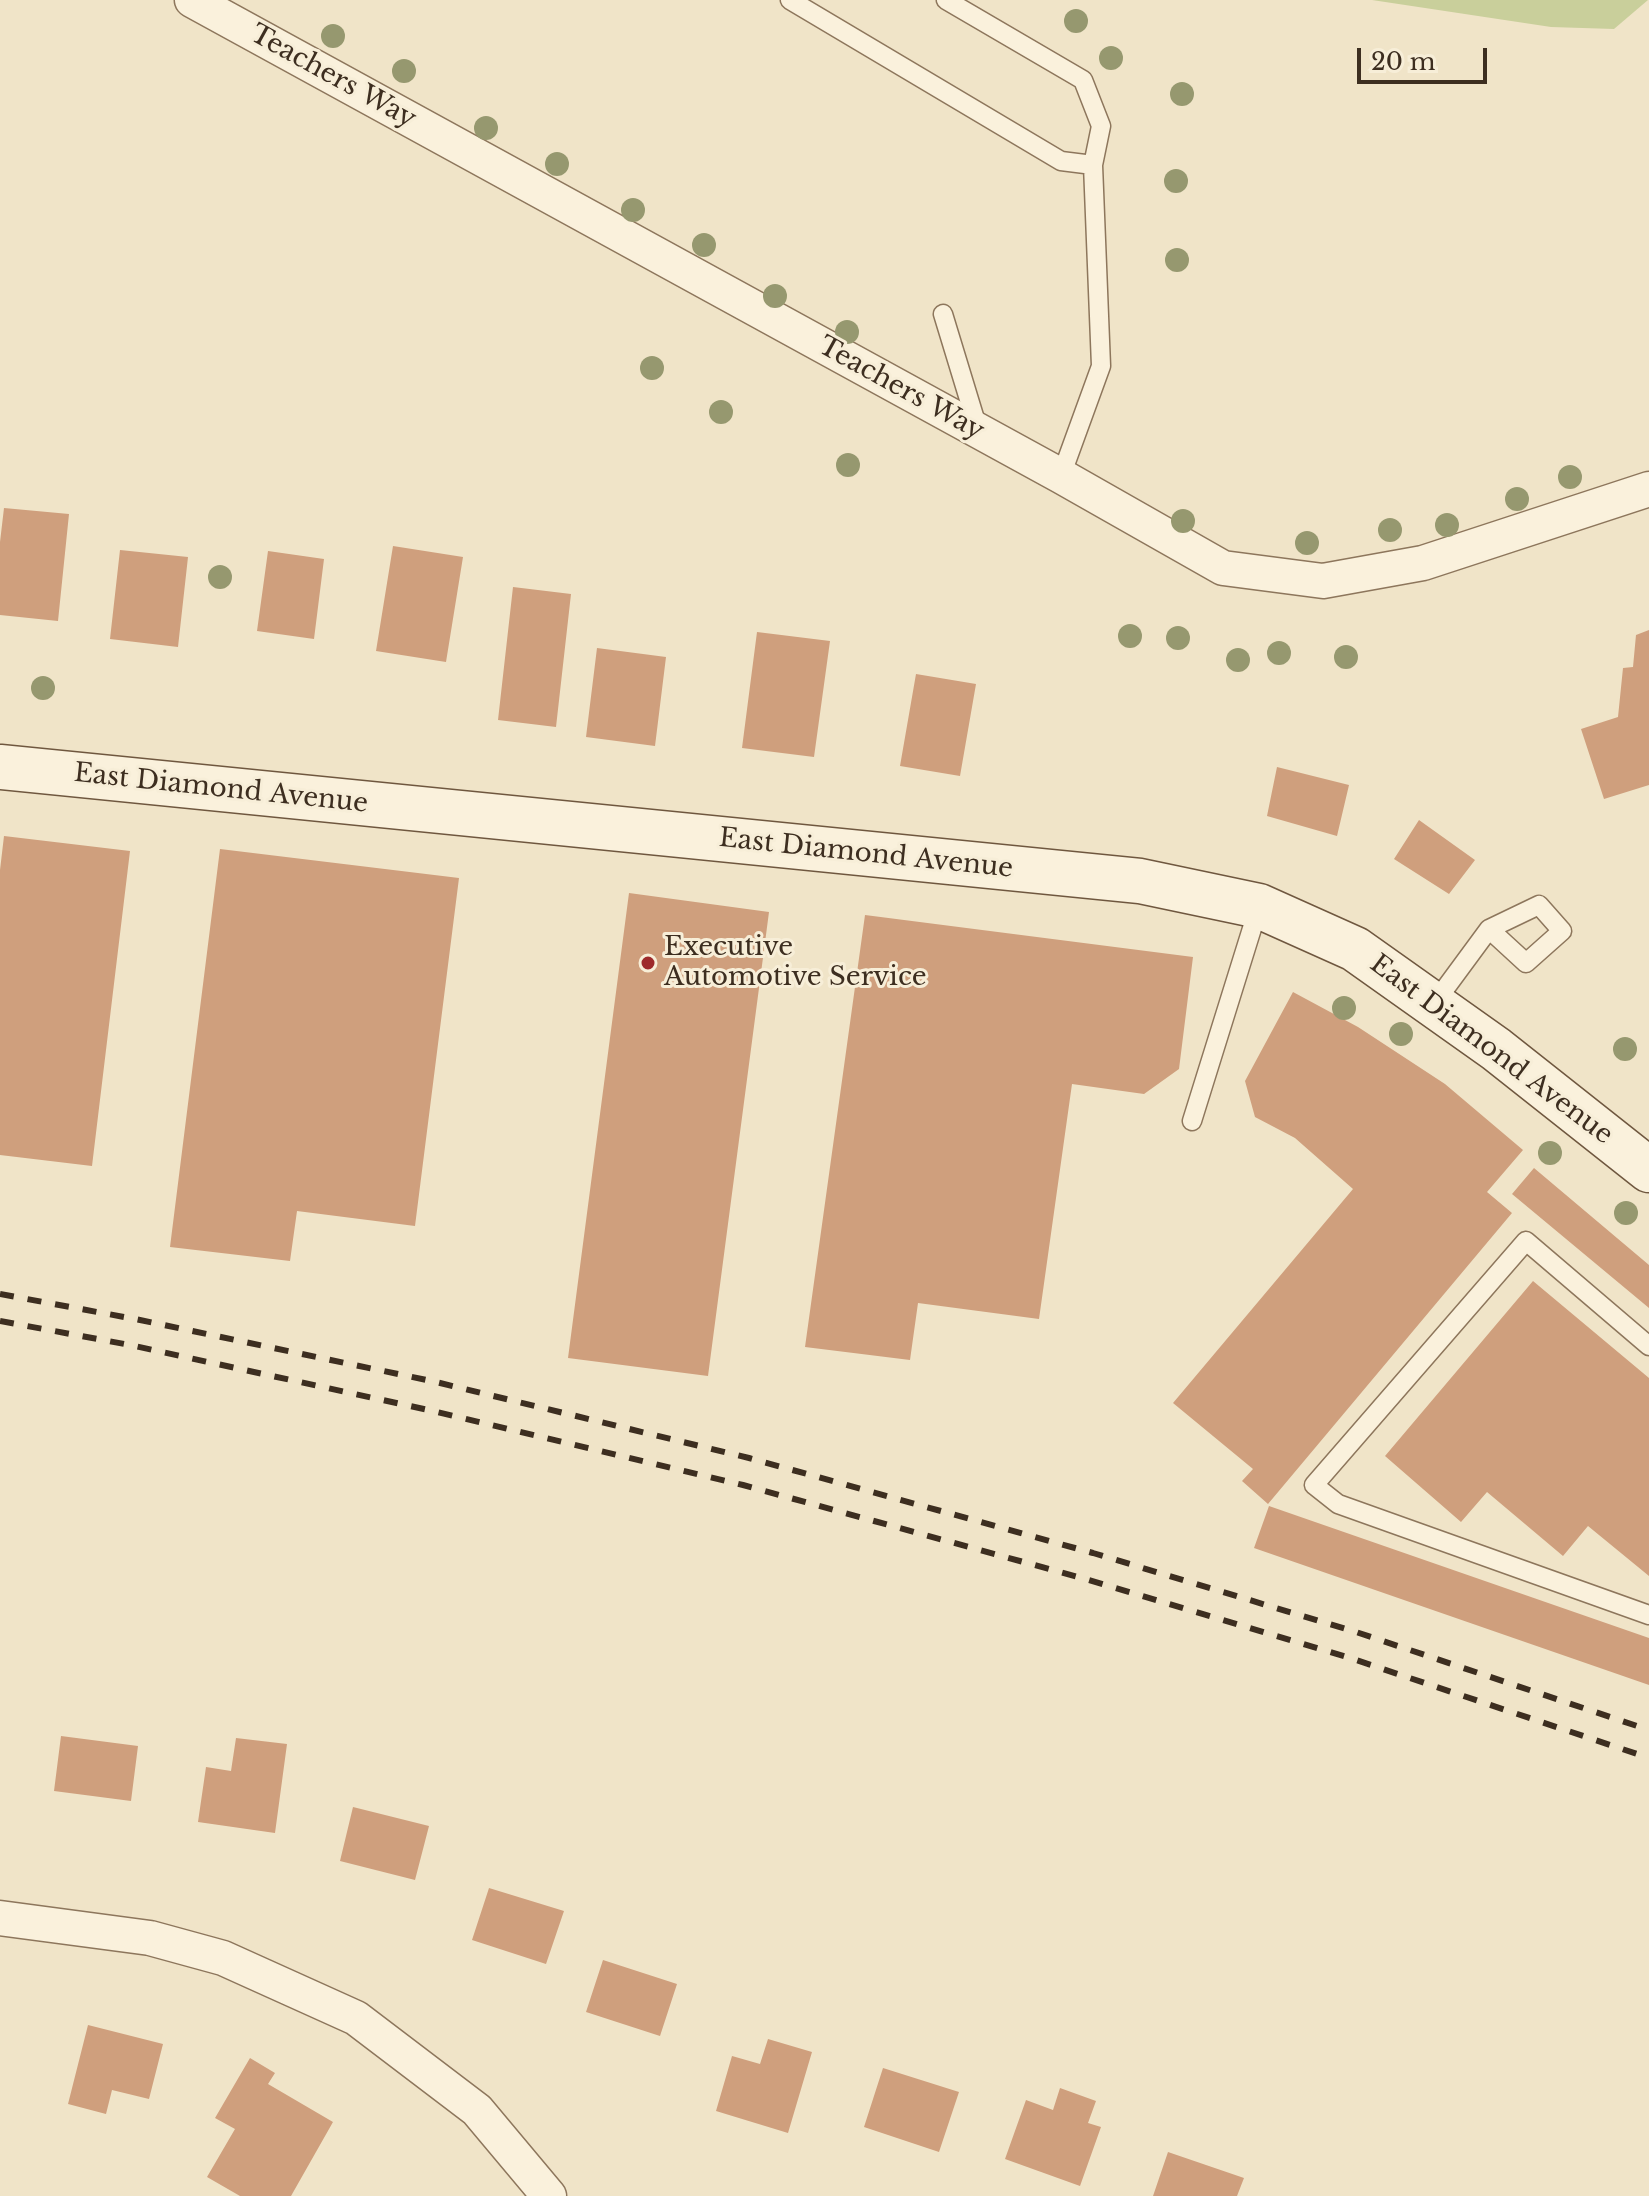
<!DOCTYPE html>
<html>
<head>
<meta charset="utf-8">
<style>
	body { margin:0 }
	#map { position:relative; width:1649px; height:2196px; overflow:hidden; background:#f0e4c8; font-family:"Libre Baskerville",serif }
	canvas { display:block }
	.scale { position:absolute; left:1357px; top:48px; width:130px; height:36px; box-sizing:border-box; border:4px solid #3d2e20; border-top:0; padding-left:10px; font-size:24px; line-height:28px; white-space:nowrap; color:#3d2e20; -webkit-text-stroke:6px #f7eed8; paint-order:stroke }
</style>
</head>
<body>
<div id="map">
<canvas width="1649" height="2196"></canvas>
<div class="scale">20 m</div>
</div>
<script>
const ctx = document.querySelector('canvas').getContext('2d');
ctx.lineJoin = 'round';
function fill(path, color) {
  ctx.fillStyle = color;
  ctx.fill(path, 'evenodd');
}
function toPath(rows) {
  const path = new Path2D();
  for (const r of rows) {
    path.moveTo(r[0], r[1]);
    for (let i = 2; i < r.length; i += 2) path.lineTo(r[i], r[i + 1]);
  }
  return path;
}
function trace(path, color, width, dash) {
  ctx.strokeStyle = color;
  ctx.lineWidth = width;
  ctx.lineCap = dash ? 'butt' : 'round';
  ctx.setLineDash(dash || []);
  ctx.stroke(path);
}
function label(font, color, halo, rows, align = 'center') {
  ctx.font = font + ' "Libre Baskerville",serif';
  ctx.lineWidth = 6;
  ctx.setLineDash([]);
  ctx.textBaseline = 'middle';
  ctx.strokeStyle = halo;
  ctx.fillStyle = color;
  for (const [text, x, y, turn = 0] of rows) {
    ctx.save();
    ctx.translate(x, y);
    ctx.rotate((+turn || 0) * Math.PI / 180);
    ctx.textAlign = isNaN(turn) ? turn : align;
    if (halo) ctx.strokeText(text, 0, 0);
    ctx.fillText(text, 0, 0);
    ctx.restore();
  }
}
fill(toPath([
	[1372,0,1648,0,1614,29,1551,27]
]), '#c9cf9b');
fill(toPath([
	[4,508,69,514,58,621,0,615,0,542],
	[393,546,463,557,446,662,376,651],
	[120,550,188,557,178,647,110,639],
	[268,551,324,559,314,639,257,631],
	[513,587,571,594,556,727,498,720],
	[1649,630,1649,785,1604,799,1581,729,1618,717,1623,668,1633,667,1636,635],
	[757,632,830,641,814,757,742,748],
	[597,648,666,657,655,746,586,737],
	[916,674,976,684,960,776,900,766],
	[1277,767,1349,785,1337,836,1267,816],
	[1419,820,1475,860,1449,894,1394,859],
	[4,836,130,851,92,1166,0,1155,0,870],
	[220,849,459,878,415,1226,297,1211,290,1261,170,1247],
	[629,893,769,912,708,1376,568,1358],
	[865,915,1193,957,1179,1069,1144,1094,1072,1084,1039,1319,918,1303,910,1360,805,1347],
	[1293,992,1358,1027,1445,1084,1523,1150,1487,1192,1512,1213,1268,1504,1242,1481,1253,1469,1173,1403,1353,1189,1295,1138,1255,1117,1245,1081],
	[1534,1168,1649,1265,1649,1308,1512,1194],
	[1533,1281,1649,1378,1649,1576,1588,1526,1563,1556,1487,1492,1461,1522,1385,1456],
	[1269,1506,1649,1638,1649,1685,1254,1548],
	[61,1736,138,1746,131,1801,54,1791],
	[236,1738,287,1744,275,1833,198,1822,206,1767,231,1771],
	[353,1807,429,1826,415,1880,340,1861],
	[489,1888,564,1911,546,1964,472,1940],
	[603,1960,677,1984,660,2036,586,2012],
	[88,2025,163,2044,149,2099,112,2090,106,2114,68,2104],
	[768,2039,812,2052,788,2133,716,2111,732,2056,760,2064],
	[250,2058,275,2073,268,2084,333,2122,291,2196,240,2196,207,2177,235,2129,215,2118],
	[883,2068,959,2092,939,2152,864,2127],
	[1060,2088,1096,2101,1088,2123,1101,2127,1080,2186,1005,2159,1026,2100,1053,2110],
	[1168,2152,1244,2178,1237,2196,1153,2196]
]), '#cf9f7d');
const lane = toPath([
	[790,0,1061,161,1093,165],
	[946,0,1083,80,1101,126,1093,165,1101,366,1061,476],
	[943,314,978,429],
	[1433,1005,1489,929,1539,905,1562,931,1526,963,1489,929],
	[1192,1121,1259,906],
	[1649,1346,1526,1241,1314,1485,1338,1504,1649,1615]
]);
const street = toPath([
	[192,0,1061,476,1223,568,1323,581,1423,563,1649,489],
	[0,1918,150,1938,223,1958,356,2018,477,2110,549,2196]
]);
const secondary = toPath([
	[0,767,1140,881,1259,906,1355,949,1496,1049,1649,1170]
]);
trace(lane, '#8d765c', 21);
trace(street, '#8d765c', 37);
trace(secondary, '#6f573f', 47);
trace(lane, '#faf1dc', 18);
trace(street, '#faf1dc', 34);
trace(secondary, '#faf1dc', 44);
trace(toPath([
	[0,1294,135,1319,436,1382,749,1458,1093,1553,1356,1632,1649,1730],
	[0,1321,130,1345,433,1411,743,1485,1089,1580,1350,1658,1649,1758]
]), '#3d2e20', 6, [14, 14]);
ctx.fillStyle = '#96986f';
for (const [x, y] of [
	[1076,21],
	[333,36],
	[1111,58],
	[404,71],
	[1182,94],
	[486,128],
	[557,164],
	[1176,181],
	[633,210],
	[704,245],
	[1177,260],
	[775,296],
	[847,332],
	[652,368],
	[721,412],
	[848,465],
	[1570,477],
	[1517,499],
	[1183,521],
	[1447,525],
	[1390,530],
	[1307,543],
	[220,577],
	[1130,636],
	[1178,638],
	[1279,653],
	[1346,657],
	[1238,660],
	[43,688],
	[1344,1008],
	[1401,1034],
	[1625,1049],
	[1550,1153],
	[1626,1213]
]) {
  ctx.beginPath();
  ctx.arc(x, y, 12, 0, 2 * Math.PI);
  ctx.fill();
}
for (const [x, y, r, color] of [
	[648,963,8,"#9e2a2b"]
]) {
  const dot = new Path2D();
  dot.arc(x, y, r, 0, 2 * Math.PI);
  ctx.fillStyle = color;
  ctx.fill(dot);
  trace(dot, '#f7eed8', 3);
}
label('26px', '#3d2e20', '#f7eed8', [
	["Teachers Way",333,77,29],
	["Teachers Way",901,389,29],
	["East Diamond Avenue",221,789,6],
	["East Diamond Avenue",866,854,6],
	["East Diamond Avenue",1491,1050,37]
]);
label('26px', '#3d2e20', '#f7eed8', [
	["Executive",664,948],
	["Automotive Service",664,978]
], 'left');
</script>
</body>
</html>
